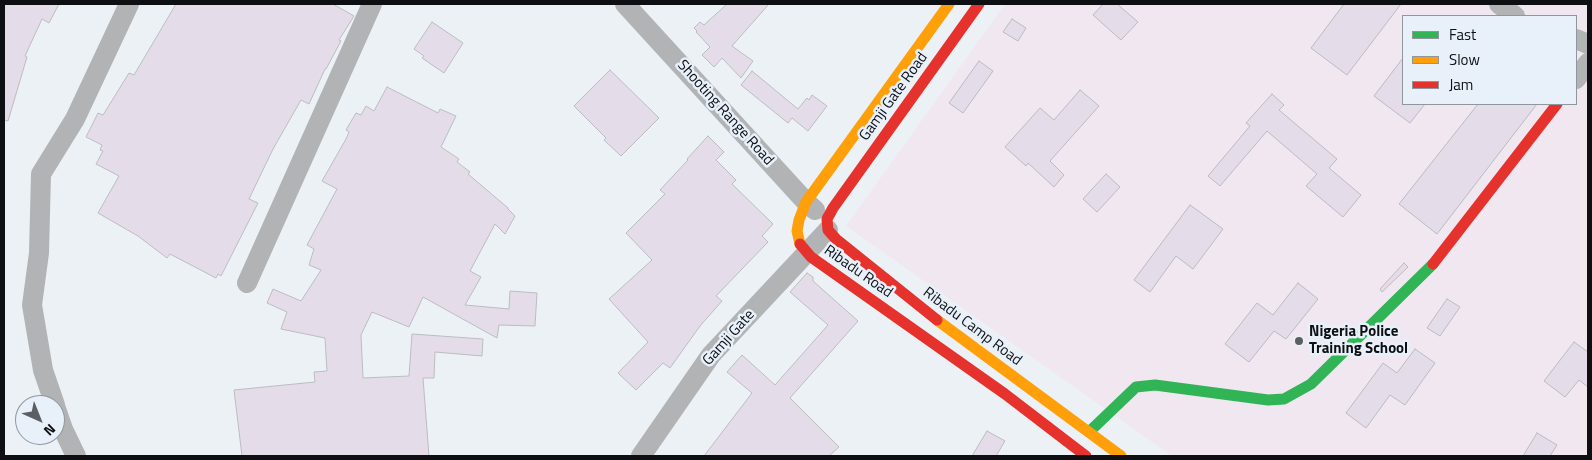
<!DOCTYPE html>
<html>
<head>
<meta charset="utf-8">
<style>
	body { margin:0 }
	#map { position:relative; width:1592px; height:460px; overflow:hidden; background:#ecf1f6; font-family:"Titillium Web",sans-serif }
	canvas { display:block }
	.frame { position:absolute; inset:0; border:5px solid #0d0f12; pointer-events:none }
	.legend { position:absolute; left:1402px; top:15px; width:175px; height:90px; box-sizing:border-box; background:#e8f0fa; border:1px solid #90969d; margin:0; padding:6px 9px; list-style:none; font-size:15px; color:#0d0f12 }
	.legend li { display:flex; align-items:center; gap:10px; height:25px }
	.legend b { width:25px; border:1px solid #90969d }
	.north { position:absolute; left:15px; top:395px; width:50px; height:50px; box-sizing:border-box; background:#e8f0fa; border:1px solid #90969d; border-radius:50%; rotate:136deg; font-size:14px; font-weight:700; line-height:20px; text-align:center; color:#0d0f12 }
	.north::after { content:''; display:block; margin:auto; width:18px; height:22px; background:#5b5e62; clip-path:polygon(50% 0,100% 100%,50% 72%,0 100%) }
</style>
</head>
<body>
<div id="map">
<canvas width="1592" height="460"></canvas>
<div class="frame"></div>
<ul class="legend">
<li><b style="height:6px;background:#30b455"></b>Fast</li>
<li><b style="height:6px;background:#ff9f0a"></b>Slow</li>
<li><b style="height:6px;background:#e5322d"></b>Jam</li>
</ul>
<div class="north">N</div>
</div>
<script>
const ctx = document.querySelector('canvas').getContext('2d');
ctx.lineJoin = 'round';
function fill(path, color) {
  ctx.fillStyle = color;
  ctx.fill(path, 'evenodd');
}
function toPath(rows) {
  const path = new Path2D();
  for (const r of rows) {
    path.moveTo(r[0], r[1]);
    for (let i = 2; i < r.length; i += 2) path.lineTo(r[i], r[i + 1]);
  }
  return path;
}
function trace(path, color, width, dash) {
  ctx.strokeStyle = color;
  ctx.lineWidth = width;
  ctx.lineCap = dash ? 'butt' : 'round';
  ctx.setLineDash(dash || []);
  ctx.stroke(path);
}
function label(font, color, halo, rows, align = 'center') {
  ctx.font = font + ' "Titillium Web",sans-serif';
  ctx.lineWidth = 5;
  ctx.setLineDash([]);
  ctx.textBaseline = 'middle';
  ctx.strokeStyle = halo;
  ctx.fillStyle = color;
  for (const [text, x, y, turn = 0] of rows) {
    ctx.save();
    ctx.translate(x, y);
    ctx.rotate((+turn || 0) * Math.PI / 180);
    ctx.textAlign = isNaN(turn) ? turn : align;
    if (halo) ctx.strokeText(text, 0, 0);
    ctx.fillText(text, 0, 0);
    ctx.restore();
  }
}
fill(toPath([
	[1005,4,1588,4,1588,456,1172,456,846,226],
	[1403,16,1576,16,1576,104,1403,104]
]), '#f0e7f1');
const building = toPath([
	[4,4,59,4,49,23,42,19,25,56,27,57,8,121,4,120,4,4],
	[176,4,333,4,354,16,339,40,341,41,326,69,325,69,309,104,301,100,273,149,249,199,258,203,221,276,218,274,216,278,170,254,167,258,138,236,98,213,119,176,96,164,103,151,100,150,102,145,86,137,98,113,103,115,129,73,134,75,176,4],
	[727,4,769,4,732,46,753,61,741,78,722,58,714,67,702,55,710,47,696,32,697,31,694,28,700,22,704,25,727,4],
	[1103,4,1117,4,1138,22,1121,40,1093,15,1103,4],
	[1344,4,1401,4,1347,75,1311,48,1344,4],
	[1012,19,1026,28,1018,41,1003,32,1012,19],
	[432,22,463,43,444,73,422,58,424,56,414,49,432,22],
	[1403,58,1403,104,1425,104,1410,123,1374,96,1403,58],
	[979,61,993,71,963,113,949,103,979,61],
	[610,70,659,118,621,156,604,140,606,138,574,106,610,70],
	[752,71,798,109,807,98,809,100,812,95,827,106,808,131,792,118,788,123,741,85,752,71],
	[387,87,438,113,440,109,456,116,441,147,459,159,457,162,470,172,468,174,508,208,508,209,515,216,505,234,495,224,470,271,481,277,465,305,509,309,510,291,537,293,535,326,499,325,497,338,423,297,409,327,372,312,361,335,363,378,409,376,412,334,483,339,482,356,435,352,434,378,423,378,429,456,242,456,234,390,315,382,314,372,327,371,325,338,281,329,287,312,267,303,273,289,301,301,321,270,309,265,314,249,307,245,337,189,322,181,346,139,349,132,346,130,356,113,361,115,366,106,374,111,387,87],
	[1080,90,1099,106,1050,161,1064,175,1054,187,1028,163,1026,166,1005,147,1040,108,1054,120,1080,90],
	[1272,94,1284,105,1279,110,1337,159,1329,168,1361,195,1343,217,1306,186,1317,174,1267,131,1220,186,1208,176,1250,126,1246,123,1272,94],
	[1478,104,1537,104,1437,234,1399,204,1478,104],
	[708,136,724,152,716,160,736,180,732,184,773,224,762,236,768,242,716,296,722,301,700,326,670,368,663,363,636,390,618,373,648,342,609,299,652,260,626,233,665,194,660,190,688,160,687,159,708,136],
	[1106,174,1120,187,1097,212,1083,199,1106,174],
	[1190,205,1223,229,1193,269,1176,256,1150,292,1134,280,1190,205],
	[1404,263,1408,267,1382,292,1380,289,1404,263],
	[807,273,813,277,813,281,858,321,790,398,839,447,829,456,704,456,752,393,727,372,742,355,775,385,828,325,790,292,807,273],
	[1298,283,1318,299,1286,339,1274,331,1249,362,1225,344,1257,303,1273,315,1298,283],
	[1447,299,1460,307,1440,336,1427,328,1447,299],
	[1574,342,1588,352,1588,387,1579,380,1565,397,1544,381,1574,342],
	[1415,349,1435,363,1405,405,1390,395,1366,428,1346,413,1383,363,1397,373,1415,349],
	[987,431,1005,441,996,456,972,456,987,431],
	[1537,433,1557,445,1550,456,1523,456,1537,433]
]);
fill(building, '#e4dde9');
trace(building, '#bbbcc0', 1);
trace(toPath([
	[625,4,806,202,815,210],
	[1499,4,1515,16],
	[1576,39,1588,44],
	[1576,79,1588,63],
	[247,283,372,4],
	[55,405,43,370,32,305,39,253,41,174,75,119,129,4],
	[55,406,63,429,76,456],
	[641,456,711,355,828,230]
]), '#b1b3b5', 20);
trace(toPath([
	[1089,432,1136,387,1155,385,1268,400,1284,399,1311,384,1433,264]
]), '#30b455', 11);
trace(toPath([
	[800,244,797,231,799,220,806,202,949,4],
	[937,320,1121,456]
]), '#ff9f0a', 11);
trace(toPath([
	[800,244,811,257,1005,394,1086,456],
	[1433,264,1557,104],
	[937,320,836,239,828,230,827,219,833,208,979,4]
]), '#e5322d', 11);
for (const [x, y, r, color] of [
	[1299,341,5,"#5b5e62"]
]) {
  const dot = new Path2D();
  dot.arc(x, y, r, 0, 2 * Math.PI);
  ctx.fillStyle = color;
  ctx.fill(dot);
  trace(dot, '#e8f0fa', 2);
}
label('15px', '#0d0f12', '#e8f0fa', [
	["Gamji Gate Road",894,97,-54],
	["Shooting Range Road",725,113,48],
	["Ribadu Road",858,272,35],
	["Ribadu Camp Road",972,327,37],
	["Gamji Gate",729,338,-48]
]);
label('bold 15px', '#0d0f12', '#e8f0fa', [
	["Nigeria Police",1309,332],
	["Training School",1309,349]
], 'left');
</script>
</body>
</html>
